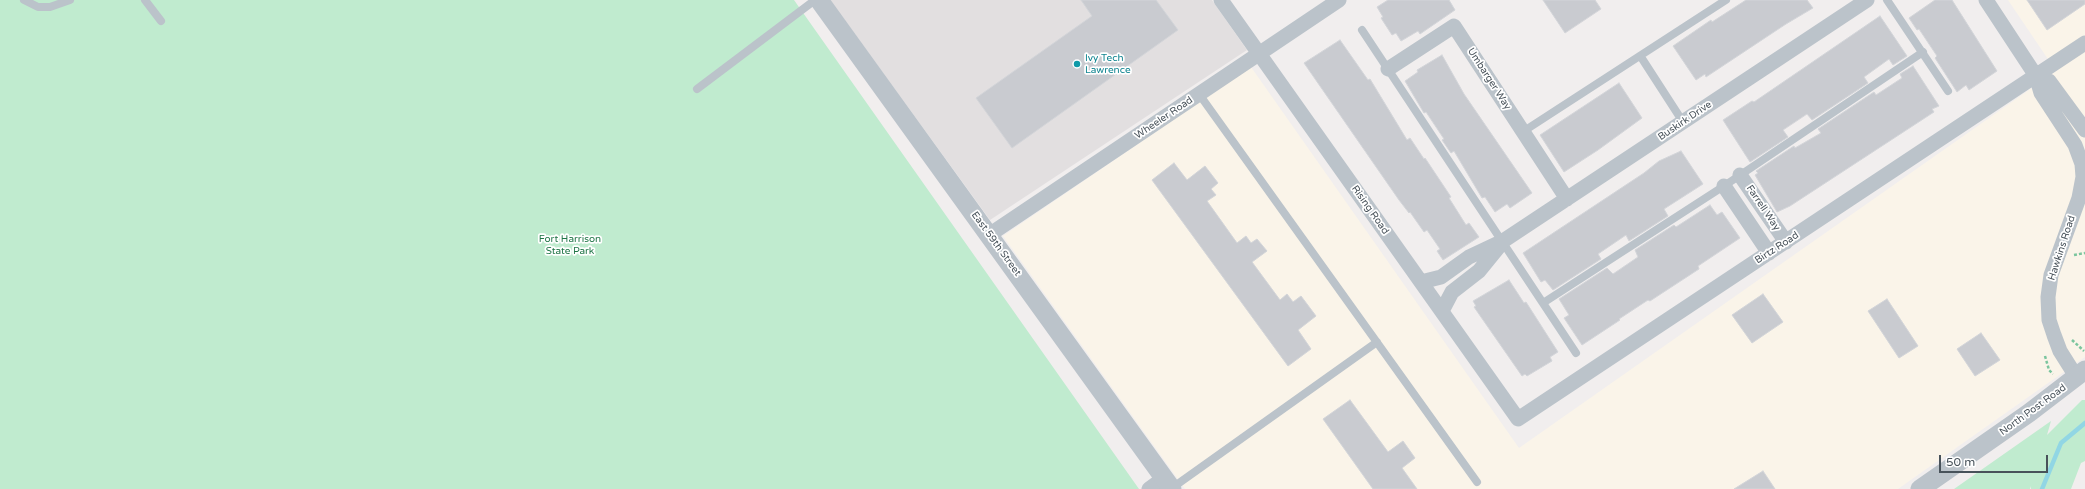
<!DOCTYPE html>
<html>
<head>
<meta charset="utf-8">
<style>
	body { margin:0 }
	#map { position:relative; width:2085px; height:489px; overflow:hidden; background:#f1eeee; font-family:"Varela Round",sans-serif }
	canvas { display:block }
	.scale { position:absolute; left:1939px; top:455px; width:109px; height:18px; box-sizing:border-box; border:2px solid #48525a; border-top:0; padding-left:5px; font-size:12px; line-height:14px; white-space:nowrap; color:#48525a; -webkit-text-stroke:3px #fff; paint-order:stroke }
</style>
</head>
<body>
<div id="map">
<canvas width="2085" height="489"></canvas>
<div class="scale">50 m</div>
</div>
<script>
const ctx = document.querySelector('canvas').getContext('2d');
ctx.lineJoin = 'round';
function fill(path, color) {
  ctx.fillStyle = color;
  ctx.fill(path, 'evenodd');
}
function toPath(rows) {
  const path = new Path2D();
  for (const r of rows) {
    path.moveTo(r[0], r[1]);
    for (let i = 2; i < r.length; i += 2) path.lineTo(r[i], r[i + 1]);
  }
  return path;
}
function trace(path, color, width, dash) {
  ctx.strokeStyle = color;
  ctx.lineWidth = width;
  ctx.lineCap = dash ? 'butt' : 'round';
  ctx.setLineDash(dash || []);
  ctx.stroke(path);
}
function label(font, color, halo, rows, align = 'center') {
  ctx.font = font + ' "Varela Round",sans-serif';
  ctx.lineWidth = 3.5;
  ctx.setLineDash([]);
  ctx.textBaseline = 'middle';
  ctx.strokeStyle = halo;
  ctx.fillStyle = color;
  for (const [text, x, y, turn = 0] of rows) {
    ctx.save();
    ctx.translate(x, y);
    ctx.rotate((+turn || 0) * Math.PI / 180);
    ctx.textAlign = isNaN(turn) ? turn : align;
    if (halo) ctx.strokeText(text, 0, 0);
    ctx.fillText(text, 0, 0);
    ctx.restore();
  }
}
fill(toPath([
	[2008,0,2085,0,2085,357,1898,489,1185,489,1003,236,1251,67,1519,448,2056,71]
]), '#faf4e9');
fill(toPath([
	[830,0,1212,0,1247,50,990,220]
]), '#e2dfe0');
fill(toPath([
	[0,0,794,0,1139,489,0,489],
	[2082,400,2085,400,2085,461,2081,463,2071,489,2031,489,2031,486,2030,489,1954,489,2051,421,2047,435]
]), '#c0ebcf');
trace(toPath([
	[2042,489,2061,443,2085,423]
]), '#91d6e4', 4.5);
const building = toPath([
	[1081,0,1156,0,1178,30,1012,148,976,98,1092,16,1081,0],
	[1388,0,1449,0,1455,10,1420,34,1418,31,1401,41,1396,33,1392,35,1381,18,1383,17,1377,7,1388,0],
	[1543,0,1595,0,1601,9,1565,33,1543,0],
	[1746,0,1807,0,1813,8,1786,24,1706,77,1705,74,1696,80,1673,46,1711,20,1712,22,1746,0],
	[1935,0,1952,0,1997,71,1969,90,1966,85,1957,92,1935,58,1937,56,1919,29,1917,30,1909,18,1935,0],
	[2027,0,2085,0,2085,4,2047,30,2027,0],
	[1880,16,1907,56,1893,65,1889,59,1864,77,1868,83,1812,120,1807,114,1783,130,1788,137,1750,162,1723,120,1752,101,1754,102,1880,16],
	[1340,40,1368,80,1370,79,1407,140,1410,138,1424,159,1425,158,1451,197,1449,198,1466,225,1469,223,1479,237,1443,260,1437,251,1440,249,1427,230,1424,232,1410,212,1409,213,1399,200,1304,63,1340,40],
	[1442,55,1464,94,1532,193,1510,208,1507,204,1495,212,1485,197,1482,198,1454,151,1451,153,1442,140,1444,139,1426,112,1424,113,1405,81,1418,72,1417,70,1442,55],
	[1913,66,1939,106,1932,109,1934,112,1790,206,1777,212,1755,175,1758,173,1756,171,1794,146,1795,148,1821,133,1818,129,1874,92,1876,95,1902,78,1900,74,1913,66],
	[1619,83,1642,118,1598,150,1564,172,1540,135,1619,83],
	[1681,151,1703,184,1664,209,1668,216,1629,241,1626,235,1598,254,1601,259,1553,290,1545,280,1541,282,1523,253,1644,173,1659,161,1681,151],
	[1174,163,1187,180,1205,166,1218,183,1211,189,1216,195,1207,201,1237,243,1246,236,1251,243,1257,239,1267,251,1252,262,1280,300,1287,294,1293,302,1301,296,1316,316,1298,330,1311,349,1288,366,1152,180,1174,163],
	[1710,205,1717,215,1722,212,1740,238,1698,266,1699,269,1650,301,1648,300,1619,319,1620,320,1582,345,1564,318,1569,315,1559,299,1607,268,1613,274,1638,257,1635,250,1674,225,1676,227,1710,205],
	[1509,280,1524,303,1526,302,1558,352,1550,357,1552,361,1527,376,1525,374,1522,376,1474,307,1476,306,1473,301,1509,280],
	[1763,294,1783,322,1752,343,1732,315,1763,294],
	[1887,299,1918,346,1899,358,1868,311,1887,299],
	[1981,333,2000,360,1975,376,1957,349,1981,333],
	[1350,400,1388,452,1403,441,1415,458,1402,468,1417,489,1373,489,1323,419,1350,400],
	[1763,471,1775,489,1734,489,1763,471]
]);
fill(building, '#c9cbd0');
trace(building, '#d3d5d9', 1);
trace(toPath([
	[2074,255,2085,253],
	[2072,340,2084,351],
	[2045,356,2049,370,2053,374]
]), '#7bc59e', 2.5, [3, 2]);
trace(toPath([
	[24,0,38,7,50,7,70,0],
	[145,0,161,21],
	[1887,0,1948,91],
	[1362,30,1576,353],
	[1641,57,1683,122],
	[697,89,815,0],
	[1199,94,1477,482],
	[1524,131,1726,0],
	[1543,303,1724,186,1923,52],
	[1172,488,1377,342]
]), '#bbc3ca', 8);
trace(toPath([
	[1221,0,1518,419,2085,43],
	[1986,0,2036,76,2041,93,2075,145,2082,164,2083,177,2079,198,2051,275,2048,297,2049,320,2054,335,2060,351,2077,378],
	[1388,69,1454,26,1567,199],
	[2036,76,2049,81,2085,130],
	[1740,175,1786,242],
	[1724,186,1769,253],
	[989,235,1339,0],
	[1421,282,1441,277,1469,257,1503,241,1867,0],
	[1442,311,1452,292,1479,271,1501,244],
	[1149,489,1164,478]
]), '#bbc3ca', 15);
trace(toPath([
	[819,0,1172,489],
	[1920,489,2029,413,2085,370]
]), '#bbc3ca', 19);
for (const [x, y, r, color] of [
	[1077,64,4,"#0f9aa8"]
]) {
  const dot = new Path2D();
  dot.arc(x, y, r, 0, 2 * Math.PI);
  ctx.fillStyle = color;
  ctx.fill(dot);
  trace(dot, '#fff', 1.5);
}
label('10px', '#0d838f', '#fff', [
	["Ivy Tech",1085,58],
	["Lawrence",1085,70]
], 'left');
label('10px', '#48525a', '#fff', [
	["Umbarger Way",1489,79,57],
	["Wheeler Road",1164,118,-34],
	["Buskirk Drive",1685,121,-34],
	["Farrell Way",1763,208,56],
	["Rising Road",1370,210,55],
	["East 59th Street",996,244,54],
	["Birtz Road",1777,248,-33],
	["Hawkins Road",2062,248,-72],
	["North Post Road",2033,410,-36]
]);
label('10px', '#1f7546', '#fff', [
	["Fort Harrison",570,239],
	["State Park",570,251]
]);
</script>
</body>
</html>
